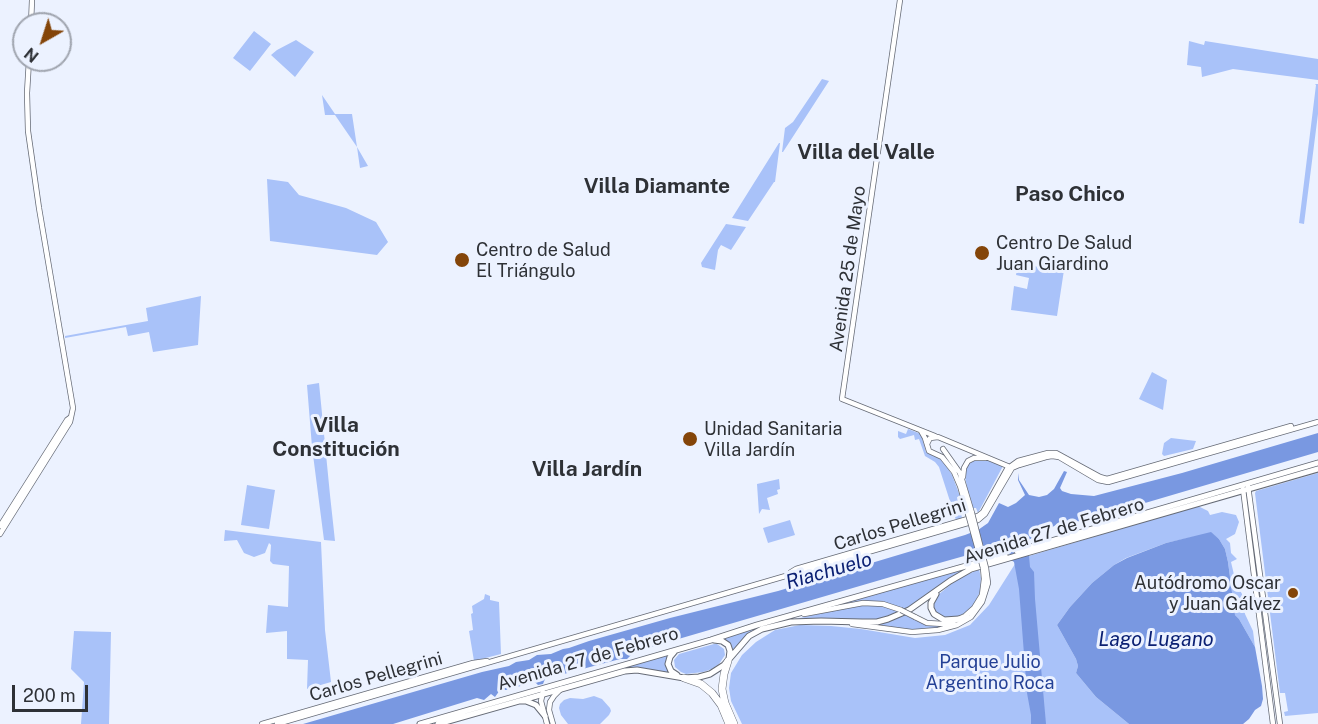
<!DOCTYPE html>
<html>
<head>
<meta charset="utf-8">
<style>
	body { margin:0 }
	#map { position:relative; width:1318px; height:724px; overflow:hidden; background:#ecf2ff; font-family:"Public Sans",sans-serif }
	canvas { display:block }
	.north { position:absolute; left:12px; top:12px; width:60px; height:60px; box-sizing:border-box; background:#ecf2ff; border:2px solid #a0a5af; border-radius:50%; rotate:219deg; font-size:16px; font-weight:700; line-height:24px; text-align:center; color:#2e3136 }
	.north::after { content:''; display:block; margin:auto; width:21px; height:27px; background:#844509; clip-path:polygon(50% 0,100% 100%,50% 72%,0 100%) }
	.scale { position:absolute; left:12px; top:685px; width:76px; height:27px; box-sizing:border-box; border:3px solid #2e3136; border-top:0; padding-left:8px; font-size:18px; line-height:21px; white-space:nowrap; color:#2e3136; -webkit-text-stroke:4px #ecf2ff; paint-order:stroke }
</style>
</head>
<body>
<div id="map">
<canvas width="1318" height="724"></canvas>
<div class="north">N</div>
<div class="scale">200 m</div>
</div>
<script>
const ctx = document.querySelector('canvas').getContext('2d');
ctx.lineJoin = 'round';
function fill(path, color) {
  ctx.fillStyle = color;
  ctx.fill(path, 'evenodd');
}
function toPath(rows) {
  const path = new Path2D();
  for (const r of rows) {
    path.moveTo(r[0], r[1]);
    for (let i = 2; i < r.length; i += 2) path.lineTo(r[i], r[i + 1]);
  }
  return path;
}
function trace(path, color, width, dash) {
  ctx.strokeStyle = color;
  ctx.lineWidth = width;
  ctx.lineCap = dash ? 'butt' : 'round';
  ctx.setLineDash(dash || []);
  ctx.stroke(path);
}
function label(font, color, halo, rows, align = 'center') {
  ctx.font = font + ' "Public Sans",sans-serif';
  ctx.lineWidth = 6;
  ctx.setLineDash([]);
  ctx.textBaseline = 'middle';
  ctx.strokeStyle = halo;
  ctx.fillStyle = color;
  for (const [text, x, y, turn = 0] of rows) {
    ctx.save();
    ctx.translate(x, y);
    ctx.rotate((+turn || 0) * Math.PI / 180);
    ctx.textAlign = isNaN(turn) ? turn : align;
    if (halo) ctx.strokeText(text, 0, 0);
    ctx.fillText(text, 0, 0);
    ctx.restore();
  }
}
fill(toPath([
	[254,31,271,44,250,71,233,58],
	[296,40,314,52,295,77,271,55,277,50],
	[1189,41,1204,45,1205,41,1318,59,1318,80,1233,69,1202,77,1201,67,1187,65],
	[822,79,829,81,783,152,782,152,785,128,793,122],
	[1315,84,1318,84,1318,114,1304,224,1299,223,1316,85],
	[322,95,335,114,352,114,357,147,368,166,360,168,357,147,335,115,325,115],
	[779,143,780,143,775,182,774,182,748,221,732,218],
	[267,179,288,182,299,195,346,208,376,222,388,242,377,255,270,241],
	[726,224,746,227,731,250,721,245,718,250,715,270,702,267,701,263],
	[1018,264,1064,270,1057,316,1011,310,1014,286,1027,289,1029,278,1016,275],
	[201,296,198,345,153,352,149,332,128,336,126,327,65,338,65,336,148,321,146,308],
	[1152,372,1167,380,1163,410,1139,399],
	[319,383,330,495,335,541,324,540,312,447,307,385],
	[908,429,921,434,926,452,933,456,938,457,944,462,952,475,960,496,957,497,962,518,956,520,939,467,935,462,925,456,919,439,915,440,914,435,900,439,898,437,898,431,906,434],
	[1171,438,1196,441,1193,449,1164,456,1162,454,1164,443],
	[986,459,1003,466,978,513,976,508,973,508,969,493,968,493,964,471,966,465,972,460],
	[1318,473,1318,713,1285,716,1284,712,1288,711,1285,693,1280,693,1255,493,1256,491],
	[779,479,780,489,777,490,778,494,767,498,770,510,762,509,759,514,757,484],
	[247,485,275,490,269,529,241,525],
	[1198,506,1208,511,1210,515,1222,512,1236,515,1239,522,1235,534,1226,539,1230,543,1231,553,1237,559,1231,562,1236,583,1242,594,1245,614,1253,631,1255,647,1239,619,1235,615,1228,562,1225,549,1219,539,1211,533,1166,543,1126,558,1114,565,1092,583,1070,607,1057,625,1076,659,1078,666,1076,673,1096,697,1129,724,742,724,731,701,729,688,731,673,742,655,756,642,775,630,800,625,831,626,861,629,915,638,945,635,970,625,989,605,1015,564,1029,556],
	[790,520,795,535,768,543,763,528],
	[225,530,321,542,325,630,331,682,307,689,308,660,287,659,287,631,266,633,268,605,288,607,289,566,273,564,270,561,271,545,269,543,265,553,254,557,244,553,237,540,224,541],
	[974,565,951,577,905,610,880,602,870,601,824,608],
	[979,569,981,578,980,592,972,608,960,616,947,619,938,616,934,609,934,604,938,595,956,580],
	[485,594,490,596,490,600,499,602,501,654,474,661,469,631,473,630,471,614,473,613,472,606,484,599],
	[875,604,890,607,901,612,886,618,877,619,801,619,755,631,731,655,731,651,718,639,769,625,853,606],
	[906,614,930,625,941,626,952,625,944,628,914,631,866,625,888,621],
	[74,631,111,632,109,724,81,724,84,682,71,669],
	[714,644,717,644,724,649,725,655,719,664,712,669,703,672,686,674,681,672,675,667,674,660,679,654],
	[672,653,668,660,675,676,635,669,545,692,564,685],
	[594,696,602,699,610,708,611,711,609,715,600,724,568,724,561,715,559,708,560,704,564,700,570,698,583,699]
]), '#a9c2f9');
fill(toPath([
	[1318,433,1318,452,1084,521,1061,522,1049,529,1037,533,1034,538,1030,539,1028,544,1029,556,1030,567,1034,572,1035,599,1046,724,1031,724,1031,715,1027,693,1019,589,1014,562,1011,560,1008,549,1006,547,989,549,911,571,634,652,627,659,620,659,545,679,543,684,538,685,535,682,506,690,500,690,495,697,491,694,484,700,477,698,393,724,303,724,482,672,509,666,516,662,529,660,537,655,551,654,563,649,569,648,589,641,670,618,778,591,965,535,978,530,988,523,999,503,1008,507,1016,503,1025,495,1018,480,1018,473,1019,480,1029,495,1039,497,1047,495,1054,489,1064,471,1067,472,1060,488,1062,491,1071,494,1094,496,1182,473],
	[1211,532,1219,539,1225,549,1228,562,1235,615,1239,619,1255,647,1262,686,1263,699,1261,706,1255,710,1249,719,1243,724,1129,724,1096,697,1076,673,1078,666,1076,659,1057,625,1070,607,1092,583,1114,565,1127,558,1166,543]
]), '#7998e1');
const secondary = toPath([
	[900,0,842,399,935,436],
	[31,24,32,0],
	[921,431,925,438,929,451,942,457,954,472,960,486,968,514],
	[927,444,930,438,938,437,1010,467],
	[943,449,960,473,972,513],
	[963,477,964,468,968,461,974,458,986,458],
	[1248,486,1280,724],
	[1243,489,1273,724],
	[0,526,67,420,71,417],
	[0,534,70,422,73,408,39,208,28,131,27,93,29,60],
	[791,572,796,569,978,516,983,512,1007,469,1018,461,1048,453,1056,453,1100,477,1107,479,1291,426],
	[804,614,863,603,883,604,901,610],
	[915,617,927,623,944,624,952,622,965,616,974,608,982,595,984,579,983,568],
	[852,624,912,632,938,630,957,625,971,617,982,602,988,583,986,568],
	[543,692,541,701,547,724],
	[262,724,473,663,487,661],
	[277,724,978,520,985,514,1012,468,1019,465,1046,457,1052,456,1059,457,1098,480,1108,482,1318,422],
	[553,724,549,710,550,702,554,696,561,689]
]);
const primary = toPath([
	[1017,551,1318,463],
	[936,594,931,603,931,608,934,614,944,620,959,619],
	[714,640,722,641,728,645,730,651,729,659],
	[675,651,670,657,668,664,671,671,677,675],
	[521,701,526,701,536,705,545,716],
	[420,724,711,640,757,625,1005,555],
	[438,724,625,671,637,670,684,678,699,677,710,674,724,665,749,636,762,629,791,622,821,621,862,622,877,622,888,619,909,610,950,581,971,569,1318,469]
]);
const highway = toPath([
	[728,661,724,674,722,689,725,703,734,724],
	[684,678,701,684,712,693,721,705,729,724]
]);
trace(secondary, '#666b76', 6);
trace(primary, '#666b76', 7);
trace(highway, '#666b76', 8);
trace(secondary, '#fff', 4.5);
trace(primary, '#fff', 5);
trace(highway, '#fff', 7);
const secondaryBridge = toPath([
	[972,513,986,568],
	[968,514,983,568],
	[901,610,915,617]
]);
trace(secondaryBridge, '#666b76', 6, []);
trace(secondaryBridge, '#fff', 4.5);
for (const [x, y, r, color] of [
	[982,253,8,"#844509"],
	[462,260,8,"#844509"],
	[690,439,8,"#844509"],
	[1293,593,6,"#844509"]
]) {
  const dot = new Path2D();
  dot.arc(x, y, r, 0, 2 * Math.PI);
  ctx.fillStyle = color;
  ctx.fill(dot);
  trace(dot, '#ecf2ff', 2);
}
label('18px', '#2e3136', '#ecf2ff', [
	["Centro De Salud",996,243],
	["Juan Giardino",996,264],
	["Centro de Salud",476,250],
	["El Triángulo",476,271],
	["Unidad Sanitaria",704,429],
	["Villa Jardín",704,450],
	["Autódromo Oscar",1281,583,"right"],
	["y Juan Gálvez",1281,604,"right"]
], 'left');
label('18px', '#2e3136', '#ecf2ff', [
	["Avenida 25 de Mayo",848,269,-82],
	["Carlos Pellegrini",900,525,-17],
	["Avenida 27 de Febrero",1054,531,-17],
	["Avenida 27 de Febrero",588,659,-16],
	["Carlos Pellegrini",376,677,-16]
]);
label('18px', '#244196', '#ecf2ff', [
	["Parque Julio",990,662],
	["Argentino Roca",990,683]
]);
label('italic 20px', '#0b2073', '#ecf2ff', [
	["Riachuelo",829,571,-16],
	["Lago Lugano",1156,640]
]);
label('bold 21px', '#2e3136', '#ecf2ff', [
	["Villa del Valle",866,153],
	["Villa Diamante",657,187],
	["Paso Chico",1070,195],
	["Villa",336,426],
	["Constitución",336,450],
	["Villa Jardín",587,470]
]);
</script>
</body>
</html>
